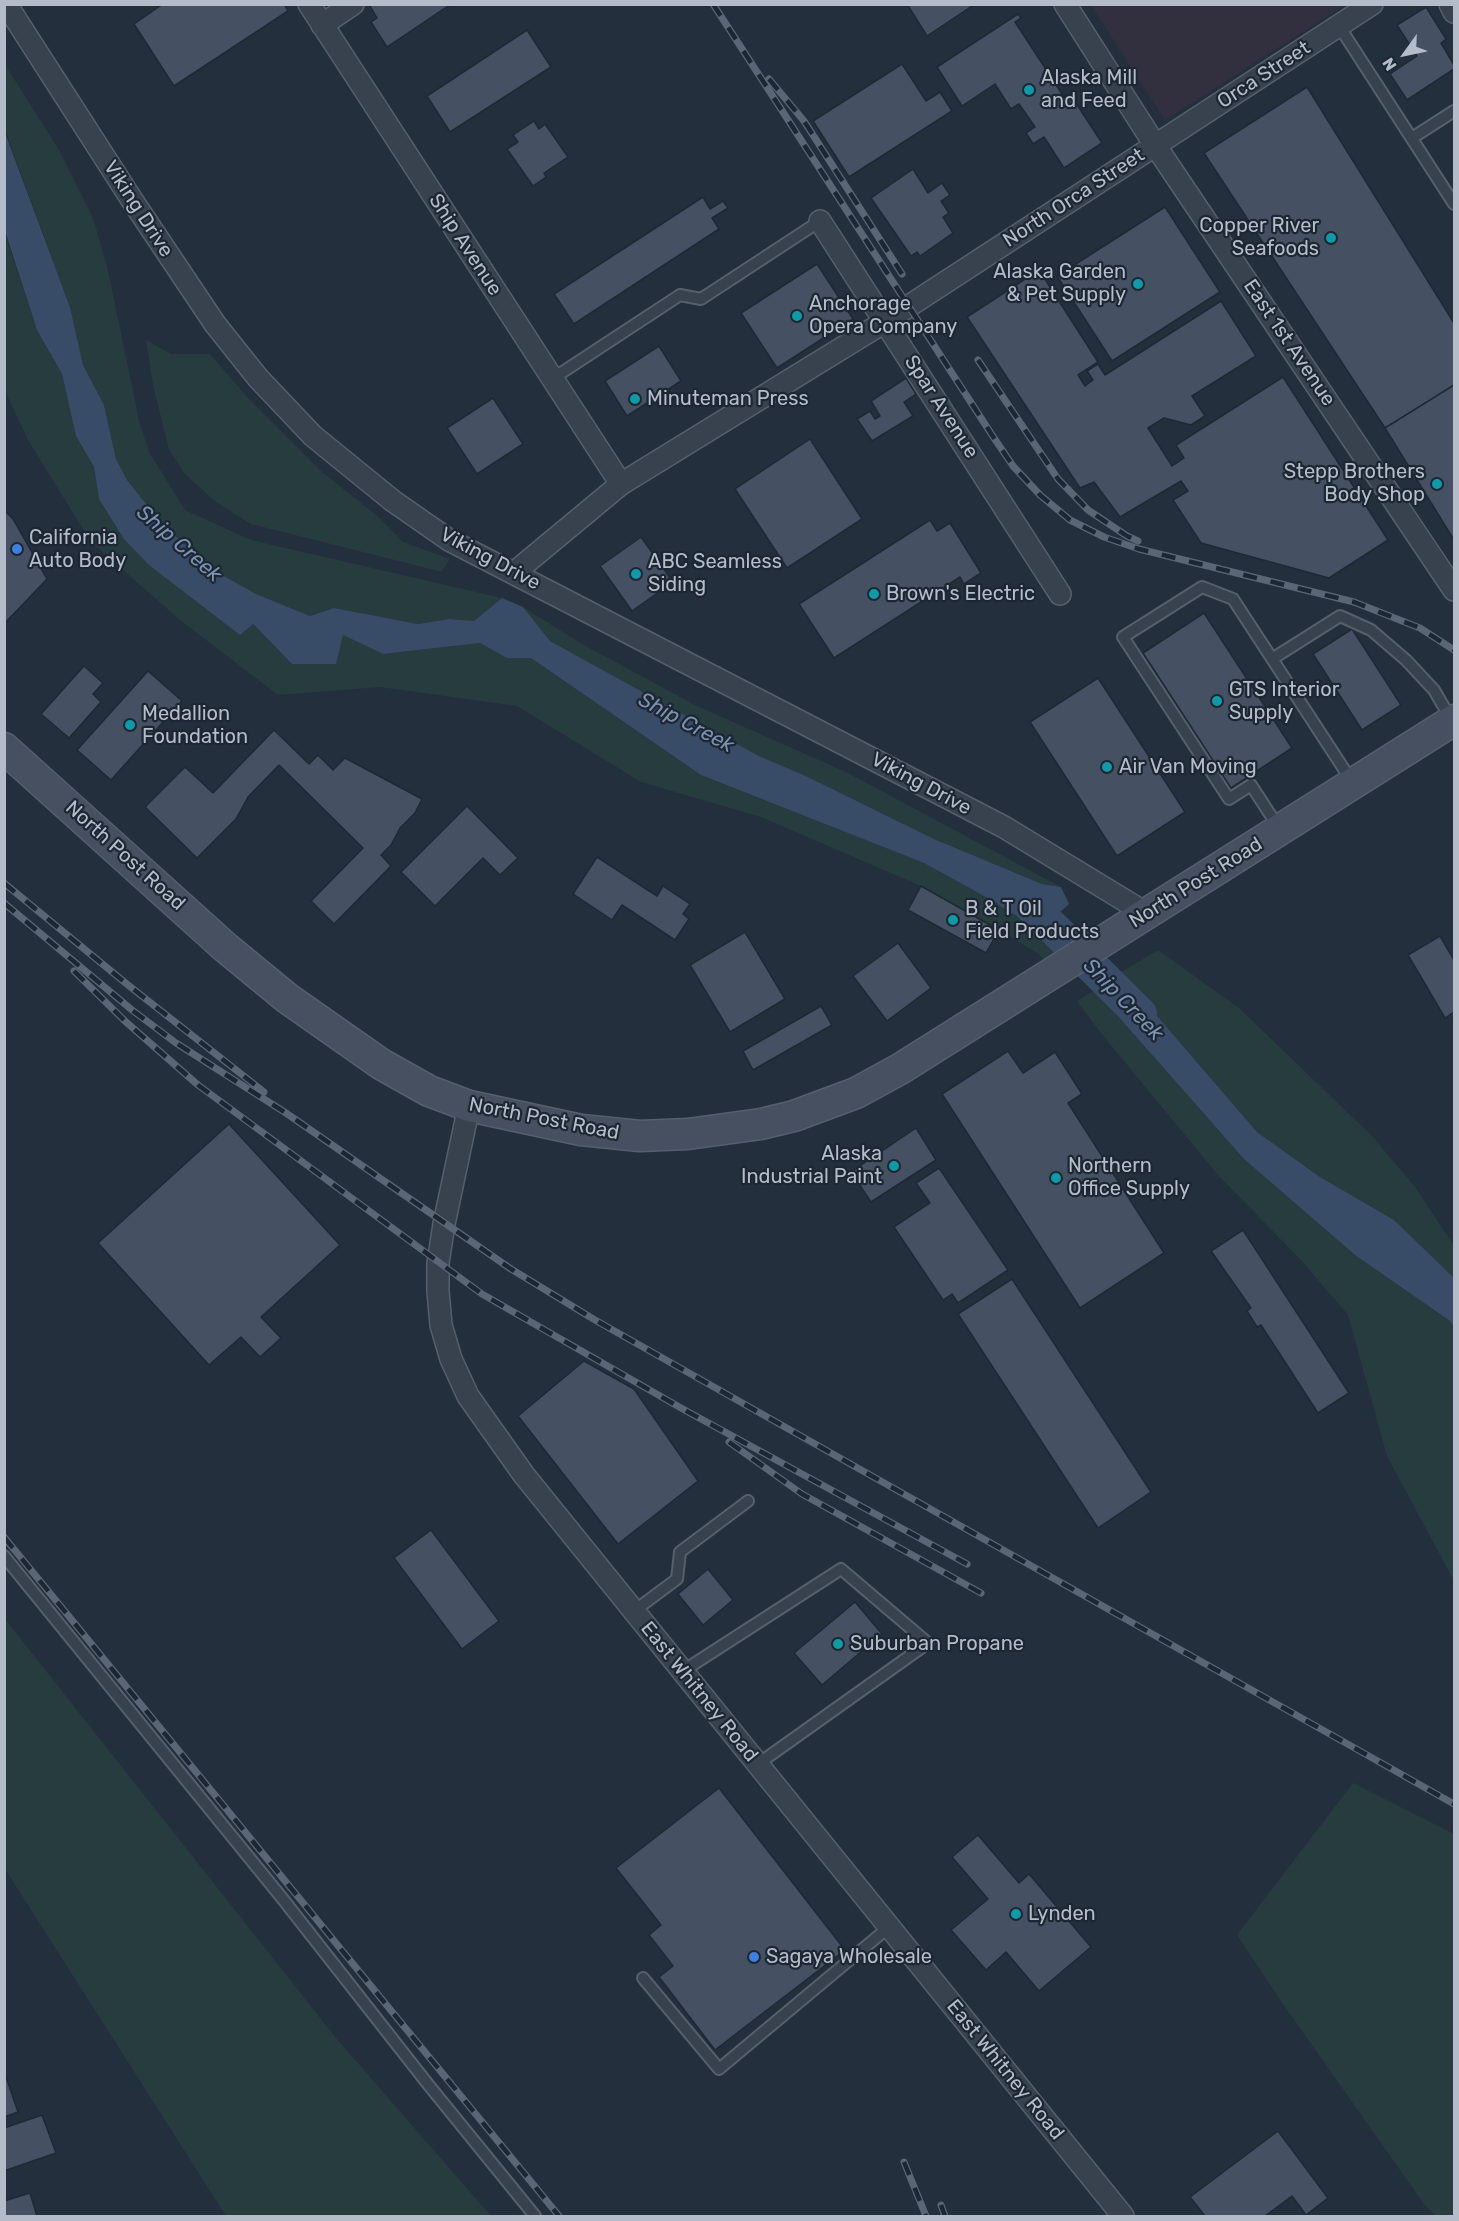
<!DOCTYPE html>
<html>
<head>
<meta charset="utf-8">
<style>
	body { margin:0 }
	#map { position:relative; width:1459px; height:2221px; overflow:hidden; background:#242f3e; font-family:Rubik,sans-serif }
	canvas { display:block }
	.frame { position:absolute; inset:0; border:6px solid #b4bcc9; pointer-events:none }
	.north { position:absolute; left:1375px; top:24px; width:60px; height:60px; -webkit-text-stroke:4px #1d2633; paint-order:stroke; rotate:237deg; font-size:16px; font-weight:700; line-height:24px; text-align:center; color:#b4bcc9 }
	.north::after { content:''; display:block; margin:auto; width:21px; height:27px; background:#b4bcc9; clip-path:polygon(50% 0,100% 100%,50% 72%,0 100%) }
</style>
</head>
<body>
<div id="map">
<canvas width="1459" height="2221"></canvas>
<div class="frame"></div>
<div class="north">N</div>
</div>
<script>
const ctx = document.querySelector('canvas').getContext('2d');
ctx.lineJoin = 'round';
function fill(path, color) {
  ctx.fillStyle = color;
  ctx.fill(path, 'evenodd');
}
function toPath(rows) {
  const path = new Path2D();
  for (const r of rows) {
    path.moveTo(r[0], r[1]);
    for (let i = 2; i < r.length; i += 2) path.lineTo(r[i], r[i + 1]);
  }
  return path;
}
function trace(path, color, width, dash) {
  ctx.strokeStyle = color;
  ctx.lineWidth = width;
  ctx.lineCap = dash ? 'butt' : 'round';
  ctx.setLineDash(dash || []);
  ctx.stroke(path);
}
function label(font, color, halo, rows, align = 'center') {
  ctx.font = font + ' Rubik,sans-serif';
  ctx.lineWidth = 4.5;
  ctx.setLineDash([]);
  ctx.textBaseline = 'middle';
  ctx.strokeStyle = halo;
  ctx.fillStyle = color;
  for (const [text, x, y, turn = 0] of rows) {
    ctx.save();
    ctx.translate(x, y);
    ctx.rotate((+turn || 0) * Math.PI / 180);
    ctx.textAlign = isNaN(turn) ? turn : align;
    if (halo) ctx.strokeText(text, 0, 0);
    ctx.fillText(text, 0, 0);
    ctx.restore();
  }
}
fill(toPath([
	[1091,5,1345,5,1165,120]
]), '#32303f');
fill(toPath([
	[4,63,59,150,93,218,107,266,139,420,149,452,185,510,251,540,502,598,474,621,449,619,418,624,334,608,310,616,256,594,215,571,163,525,127,480,116,459,104,405,83,365,70,307,5,130],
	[4,231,37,330,62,374,76,436,94,467,99,499,207,608,240,635,252,624,292,664,343,635,383,654,480,643,507,657,531,658,701,775,924,863,1033,923,1057,953,1045,961,1039,954,999,930,921,886,761,817,641,782,517,706,380,687,278,695,180,620,91,542,28,440,5,391],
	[146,340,171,354,210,354,248,398,321,471,376,515,403,542,450,559,442,572,251,524,216,502,185,474,169,450,153,385],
	[523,607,582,644,697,706,846,772,1061,887,1042,884,934,839,806,776,759,756,550,641],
	[1158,950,1239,1008,1372,1136,1415,1187,1454,1246,1454,1279,1394,1220,1320,1177,1257,1132,1120,973],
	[1098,988,1124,1023,1244,1159,1355,1255,1450,1321,1454,1328,1454,1581,1387,1456,1348,1315,1300,1259,1218,1175,1100,1032,1077,1001],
	[5,1619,336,2038,491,2216,226,2216,5,1869],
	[1353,1783,1454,1834,1454,2216,1436,2216,1424,2204,1283,2004,1237,1935]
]), '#263c3f');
fill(toPath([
	[4,130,70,307,83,365,104,405,116,459,127,480,163,525,215,571,256,594,310,616,334,608,418,624,449,619,474,621,502,598,523,607,550,641,759,756,806,776,934,839,1042,884,1061,887,1069,904,1039,931,1033,923,924,863,701,775,531,658,507,658,480,643,383,654,343,635,336,664,292,664,253,624,240,635,149,565,124,539,99,499,94,467,76,436,62,374,37,330,5,231],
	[1120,973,1257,1132,1320,1177,1394,1220,1453,1277,1454,1328,1450,1321,1355,1255,1244,1159,1124,1023,1098,988]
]), '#394c67');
trace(toPath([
	[1011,893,1027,902,1140,1014]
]), '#394c67', 34);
const building = toPath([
	[163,4,284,4,288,11,174,86,134,24,163,4],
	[369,4,451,4,387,47,371,22,377,18,369,4],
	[907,4,975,4,927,36,907,4],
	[1426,7,1446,39,1441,43,1454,65,1454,69,1407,100,1390,74,1417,56,1397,25,1426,7],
	[1018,14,1021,18,1015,22,1066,100,1072,97,1102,143,1064,168,1044,137,1033,144,1026,133,1035,127,1019,104,1011,109,995,84,962,106,937,67,1018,14],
	[527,30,551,67,450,132,427,96,527,30],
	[902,64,926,101,940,92,952,111,849,177,813,121,902,64],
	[1307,87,1454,323,1454,385,1385,428,1204,153,1307,87],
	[534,121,539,129,545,124,568,157,544,173,546,177,533,186,507,149,518,142,513,135,534,121],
	[913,169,928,193,942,183,950,195,941,201,949,213,943,217,953,233,920,256,917,252,911,256,871,198,913,169],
	[703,197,710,209,723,201,728,208,712,218,719,229,574,324,554,294,703,197],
	[1165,207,1220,292,1112,361,1057,276,1165,207],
	[817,264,853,319,777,368,741,313,817,264],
	[1039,270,1098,362,1078,375,1085,386,1093,380,1087,371,1098,364,1105,375,1221,301,1256,356,1192,396,1205,416,1191,425,1164,418,1148,428,1172,466,1184,458,1176,445,1283,377,1388,540,1329,578,1201,543,1173,500,1188,491,1181,481,1120,517,1094,482,1080,488,967,317,1039,270],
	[659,346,681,381,627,416,605,381,659,346],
	[906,378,916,394,904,402,913,416,872,441,857,419,870,411,875,419,880,416,871,401,906,378],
	[1454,385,1454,540,1385,428,1454,385],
	[493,398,523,444,477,474,447,428,493,398],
	[810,439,862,519,787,568,735,489,810,439],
	[4,510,13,519,47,579,4,624,4,510],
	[930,520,937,531,950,523,981,573,964,584,960,577,834,658,799,604,930,520],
	[641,537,673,582,632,611,600,566,641,537],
	[1204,613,1292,748,1231,788,1143,653,1204,613],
	[1352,629,1401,705,1362,730,1313,654,1352,629],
	[84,666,103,683,93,694,101,702,69,738,41,714,84,666],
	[148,671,182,701,111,780,77,750,148,671],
	[1098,678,1185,812,1117,856,1030,722,1098,678],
	[274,730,309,764,318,755,333,770,345,758,422,799,415,813,400,828,391,845,381,855,391,866,334,924,311,901,363,848,279,765,248,797,236,819,197,858,145,807,185,767,213,793,274,730],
	[467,806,518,858,500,875,483,858,435,906,401,872,467,806],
	[597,857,657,896,663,886,690,904,683,914,689,919,675,940,622,905,612,920,573,894,597,857],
	[921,886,999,930,986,953,908,910,921,886],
	[745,932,785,999,730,1032,690,965,745,932],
	[1440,936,1454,960,1454,1012,1445,1018,1408,955,1440,936],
	[898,943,931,988,887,1021,853,976,898,943],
	[821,1006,832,1025,753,1070,743,1051,821,1006],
	[1008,1051,1023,1073,1055,1052,1082,1094,1068,1103,1164,1253,1080,1308,942,1094,1008,1051],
	[229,1124,340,1245,261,1317,281,1338,260,1357,241,1337,209,1365,98,1243,229,1124],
	[916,1128,936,1160,871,1202,851,1172,916,1128],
	[939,1168,1008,1270,958,1303,952,1294,943,1300,894,1227,930,1203,916,1183,939,1168],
	[1243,1230,1349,1393,1318,1413,1261,1325,1257,1327,1247,1311,1251,1308,1211,1251,1243,1230],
	[1012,1279,1151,1492,1098,1528,958,1314,1012,1279],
	[584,1361,634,1389,698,1481,618,1544,518,1416,584,1361],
	[431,1530,499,1621,462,1649,394,1558,431,1530],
	[708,1569,733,1600,703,1625,678,1594,708,1569],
	[855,1602,882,1634,822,1685,794,1653,855,1602],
	[719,1788,845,1950,715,2050,659,1977,673,1966,649,1935,661,1925,616,1868,719,1788],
	[978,1835,1019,1883,1029,1874,1091,1947,1039,1991,1006,1952,986,1970,951,1930,988,1899,952,1857,978,1835],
	[4,2071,18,2112,4,2117,4,2071],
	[42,2115,56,2153,4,2171,4,2128,42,2115],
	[1278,2131,1328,2198,1306,2215,1292,2196,1265,2216,1205,2216,1190,2197,1278,2131],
	[30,2193,37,2216,4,2216,4,2201,30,2193]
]);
fill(building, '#455162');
trace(building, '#1f2835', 1.5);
const lane = toPath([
	[1339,26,1454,204],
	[1412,138,1454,111],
	[552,379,680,295,701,299,820,221],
	[1272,659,1340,616,1371,630,1406,660,1434,690,1452,721],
	[1279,828,1251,785,1229,799,1123,637,1202,587,1233,599,1353,783],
	[4,1556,282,1898,427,2083,535,2216],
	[634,1611,677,1579,680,1552,748,1501],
	[683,1671,841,1569,928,1643,758,1764],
	[643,1978,719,2069,889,1927]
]);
const street = toPath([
	[6,4,132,200,215,324,258,378,313,436,393,501,449,540,1004,827,1147,914],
	[309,4,621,484],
	[1065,4,1155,145,1454,590],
	[1450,4,1454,12],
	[322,25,353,4],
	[820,221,1060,594],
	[515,572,621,484,886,321,1372,4],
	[469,1106,444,1224,438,1263,438,1291,441,1325,451,1359,468,1396,524,1475,1123,2216]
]);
const secondary = toPath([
	[4,748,225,947,287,998,381,1064,429,1091,469,1106,581,1130,640,1136,688,1134,761,1124,794,1116,856,1093,900,1069,1454,720]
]);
trace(lane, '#565f6c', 14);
trace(street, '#565f6c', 24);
trace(secondary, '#565f6c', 33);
trace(lane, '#38414e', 10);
trace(street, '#38414e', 21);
trace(secondary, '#465061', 30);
const rail = toPath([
	[713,4,992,435,1013,466,1040,495,1070,520,1104,537,1139,549,1354,602,1420,628,1454,650],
	[769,79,804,121,902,274],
	[978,360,1058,479,1088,510,1127,536,1138,541],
	[4,883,128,985,264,1092],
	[4,903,132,1010,176,1043,286,1113,511,1269,595,1320,1454,1804],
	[74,971,126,1022,198,1085,482,1294,681,1408,967,1564],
	[729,1442,802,1494,981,1593],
	[4,1537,559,2216],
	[904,2162,926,2216],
	[941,2205,945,2216]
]);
trace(rail, '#5a6575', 7);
trace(rail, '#1d2633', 4.5, [14]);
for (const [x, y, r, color] of [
	[1029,90,6,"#0f9aa8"],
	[1331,238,6,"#0f9aa8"],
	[1138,284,6,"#0f9aa8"],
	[797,316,6,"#0f9aa8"],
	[635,399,6,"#0f9aa8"],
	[1437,484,6,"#0f9aa8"],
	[17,549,6,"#3f7fe0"],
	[636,574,6,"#0f9aa8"],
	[874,594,6,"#0f9aa8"],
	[1217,701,6,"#0f9aa8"],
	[130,725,6,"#0f9aa8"],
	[1107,767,6,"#0f9aa8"],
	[953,920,6,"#0f9aa8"],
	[894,1166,6,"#0f9aa8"],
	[1056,1178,6,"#0f9aa8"],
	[838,1644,6,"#0f9aa8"],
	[1016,1914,6,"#0f9aa8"],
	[754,1957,6,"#3f7fe0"]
]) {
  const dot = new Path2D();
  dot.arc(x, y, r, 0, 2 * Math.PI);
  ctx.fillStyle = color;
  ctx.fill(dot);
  trace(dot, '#1d2633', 2);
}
label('20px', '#b4bcc9', '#1d2633', [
	["Orca Street",1264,75,-33],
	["North Orca Street",1074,198,-33],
	["Viking Drive",138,209,57],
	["Ship Avenue",465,245,57],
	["East 1st Avenue",1289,343,56],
	["Spar Avenue",941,407,57],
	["Viking Drive",490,559,28],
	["Viking Drive",921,784,28],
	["North Post Road",125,856,42],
	["North Post Road",1196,883,-32],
	["North Post Road",544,1119,11],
	["East Whitney Road",699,1692,51],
	["East Whitney Road",1005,2070,51]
]);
label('20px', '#b4bcc9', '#1d2633', [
	["Alaska Mill",1041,78],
	["and Feed",1041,101],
	["Copper River",1319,226,"right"],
	["Seafoods",1319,249,"right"],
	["Alaska Garden",1126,272,"right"],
	["& Pet Supply",1126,295,"right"],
	["Anchorage",809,304],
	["Opera Company",809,327],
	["Minuteman Press",647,399],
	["Stepp Brothers",1425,472,"right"],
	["Body Shop",1425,495,"right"],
	["California",29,538],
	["Auto Body",29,561],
	["ABC Seamless",648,562],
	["Siding",648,585],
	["Brown's Electric",886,594],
	["GTS Interior",1229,690],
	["Supply",1229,713],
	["Medallion",142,714],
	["Foundation",142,737],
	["Air Van Moving",1119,767],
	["B & T Oil",965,909],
	["Field Products",965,932],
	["Alaska",882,1154,"right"],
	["Industrial Paint",882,1177,"right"],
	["Northern",1068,1166],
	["Office Supply",1068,1189],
	["Suburban Propane",850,1644],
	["Lynden",1028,1914],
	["Sagaya Wholesale",766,1957]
], 'left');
label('italic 21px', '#7c92b1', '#1d2633', [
	["Ship Creek",179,544,41],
	["Ship Creek",686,723,28],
	["Ship Creek",1123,1000,46]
]);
</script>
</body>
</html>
